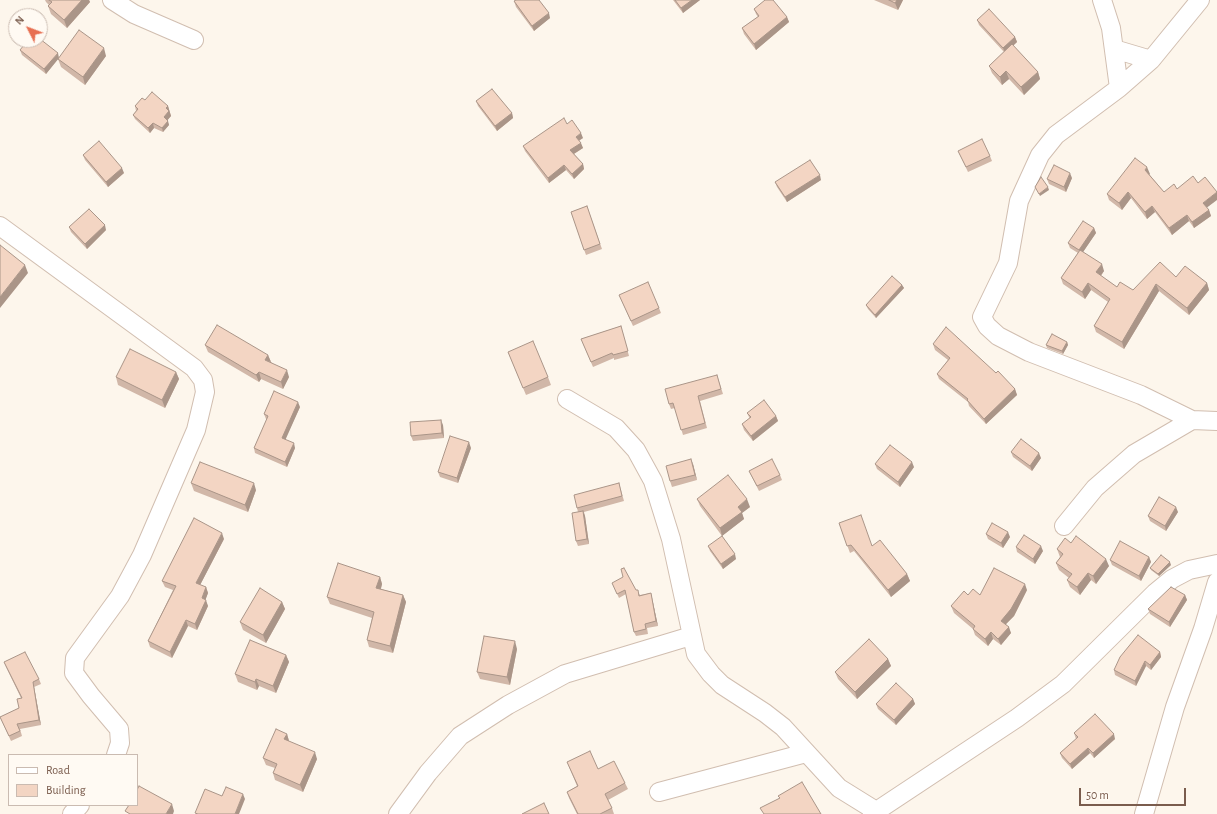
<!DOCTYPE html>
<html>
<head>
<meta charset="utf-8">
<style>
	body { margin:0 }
	#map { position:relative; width:1217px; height:814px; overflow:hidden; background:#fdf6ec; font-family:"Alegreya Sans",sans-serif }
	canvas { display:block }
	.legend { position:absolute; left:8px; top:754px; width:130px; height:52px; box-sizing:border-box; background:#fffaf3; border:1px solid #cabbb1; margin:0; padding:5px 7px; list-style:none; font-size:12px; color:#7a5c4d }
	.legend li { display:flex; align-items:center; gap:8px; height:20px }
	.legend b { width:20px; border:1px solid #cabbb1 }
	.north { position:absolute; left:8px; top:8px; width:40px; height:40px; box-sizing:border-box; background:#fffaf3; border:1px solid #cabbb1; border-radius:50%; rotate:312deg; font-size:11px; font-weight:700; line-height:16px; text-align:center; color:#7a5c4d }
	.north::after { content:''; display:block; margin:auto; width:14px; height:18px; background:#e76f51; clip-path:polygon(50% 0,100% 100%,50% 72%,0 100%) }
	.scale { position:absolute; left:1079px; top:788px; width:107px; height:18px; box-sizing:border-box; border:2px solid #7a5c4d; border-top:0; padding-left:5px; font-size:12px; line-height:14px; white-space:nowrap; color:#7a5c4d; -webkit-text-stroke:3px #fffaf3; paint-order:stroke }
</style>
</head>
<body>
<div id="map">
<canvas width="1217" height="814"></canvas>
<ul class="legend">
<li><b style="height:5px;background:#fff"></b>Road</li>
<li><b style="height:11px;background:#f3d5c3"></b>Building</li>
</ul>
<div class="north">N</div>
<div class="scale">50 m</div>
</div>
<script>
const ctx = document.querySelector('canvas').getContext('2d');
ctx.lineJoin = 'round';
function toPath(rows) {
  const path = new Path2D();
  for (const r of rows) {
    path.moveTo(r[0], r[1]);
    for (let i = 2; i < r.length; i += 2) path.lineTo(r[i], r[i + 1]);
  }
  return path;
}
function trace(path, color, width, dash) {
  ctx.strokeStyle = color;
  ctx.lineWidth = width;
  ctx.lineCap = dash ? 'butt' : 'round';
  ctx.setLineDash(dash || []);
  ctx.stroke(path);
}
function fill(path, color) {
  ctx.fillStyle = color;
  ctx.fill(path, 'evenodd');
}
const minor = toPath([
	[112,0,134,14,194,40],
	[1102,0,1111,28,1119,88],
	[1200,0,1151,60,1119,88,1056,135,1040,155,1019,201,1008,263,982,317,987,326,998,336,1029,352,1141,395,1192,420,1217,421],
	[1114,49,1151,60],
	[0,226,194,368,203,380,205,392,196,430,142,555,120,596,75,658,74,673,91,696,119,729,120,743,116,755],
	[567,399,616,428,636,450,653,481,671,539,696,654,711,674,722,685,765,713,783,727,839,788,876,811],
	[1064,526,1095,488,1134,454,1192,420],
	[659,792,806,753],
	[72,814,80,805],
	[398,814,428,773,460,736,508,705,565,674,691,636],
	[872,814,1017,718,1063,684,1155,593,1172,579,1189,570,1217,564],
	[1144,814,1175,707,1203,629,1217,582]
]);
trace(minor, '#d1beb0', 20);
trace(minor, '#fff', 18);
fill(toPath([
	[45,0,89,0,90,2,67,28,51,14,48,6,49,5,46,2],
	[673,0,700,0,683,13],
	[874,0,903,0,898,10],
	[514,1,550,18,534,31,516,7],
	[754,9,787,17,789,22,756,50,744,34,742,28,758,17,756,14],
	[977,20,1015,37,1017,42,1013,46,1038,72,1040,79,1024,95,1009,79,1002,85,992,73,989,66,1004,52,979,25],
	[20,50,59,58,106,56,85,85,61,67,58,59,46,74,22,55],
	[145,100,168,106,171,116,167,120,169,125,163,132,154,128,150,133,135,119,133,115,136,111,135,106],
	[476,101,512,113,513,118,497,131,478,106],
	[583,138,579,141,583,148,574,154,583,164,584,169,574,179,566,170,549,183,525,151,523,146],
	[958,151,990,156,992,161,968,172],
	[83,155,124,173,108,187,85,160],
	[1149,174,1164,192,1177,189,1207,208,1209,210,1211,216,1194,228,1189,221,1172,235,1155,212,1147,219,1131,198,1122,210,1109,200,1107,194,1150,174],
	[1072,178,1066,192,1049,184,1047,179],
	[821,180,787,202,777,187,775,182],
	[587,206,602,249,586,255,571,212],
	[69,227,106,230,87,249,71,232],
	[1094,228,1096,233,1083,252,1104,271,1101,276,1117,287,1133,290,1176,277,1207,283,1209,290,1189,315,1159,291,1124,349,1096,332,1094,326,1108,302,1091,290,1085,299,1063,284,1061,278,1078,253,1070,248,1068,243],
	[902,285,904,288,876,318,868,309,866,305],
	[619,295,659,308,661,313,633,326],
	[621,326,629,356,614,360,614,358,593,367,581,339],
	[1067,342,1068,345,1063,354,1047,348,1046,345],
	[933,344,996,373,1015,389,1017,395,986,424,969,406,968,402,939,379,937,374,948,360,935,350],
	[205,345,268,355,271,362,289,377,283,389,261,379,259,382,208,352],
	[508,352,548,377,551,385,526,395],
	[176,372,179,379,165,408,118,385,116,377],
	[717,375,723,394,700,401,707,428,683,435,675,408,671,409,669,404],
	[300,407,285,439,295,448,287,467,255,453,254,448,267,420,266,419,264,414],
	[747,413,776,416,778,421,753,441,744,430,742,424,750,419],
	[443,425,444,438,413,441,411,436],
	[471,448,458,483,440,477,438,472],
	[1011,452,1041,458,1032,471,1013,457],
	[693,464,697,480,672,487,670,481],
	[875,464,914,467,900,487,877,469],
	[749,471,780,475,782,480,759,491],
	[191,483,256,490,248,512,194,491],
	[619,483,624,501,584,512,585,516,589,544,578,546,576,541,578,512,577,508],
	[697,499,750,507,742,513,744,519,722,536,700,506],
	[1178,512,1166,531,1150,521,1148,516],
	[839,523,872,546,907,574,910,581,891,597,854,551,850,553],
	[986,534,1010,537,1003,548,988,539],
	[224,539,200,585,206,587,208,593,205,600,208,606,197,630,188,626,172,658,150,647,148,641,173,590,165,587,162,581],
	[1071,543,1109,566,1096,584,1091,580,1080,595,1070,587,1067,580,1069,578,1059,570,1056,563,1060,557,1057,549],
	[708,546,736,559,723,569,710,551],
	[1016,547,1043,551,1035,564,1017,552],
	[1149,557,1151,562,1141,581,1112,565,1110,560],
	[1171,565,1159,576,1151,570,1150,568],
	[380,577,382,584,381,589,403,595,406,602,393,653,369,647,367,640,372,618,330,604,327,597],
	[612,583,636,590,640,595,651,593,652,598,658,626,647,628,648,634,636,636,634,632,626,594,619,598],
	[1027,590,1014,616,1006,624,1011,633,1001,645,993,639,988,646,975,635,973,629,954,613,951,606,980,595],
	[1185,595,1187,600,1170,627,1150,614,1148,609],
	[282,602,285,609,266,643,243,630,240,622],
	[517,649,510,685,480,679,477,672],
	[1160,652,1161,657,1151,670,1146,666,1136,686,1115,675,1114,670],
	[286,655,289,662,276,693,259,686,257,690,238,682,235,674],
	[888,659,891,666,857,699,838,679,835,672],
	[4,662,39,679,41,684,34,687,41,725,20,729,22,736,11,741,0,717,19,708,21,698,6,667],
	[913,699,915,704,896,725,878,709,876,704],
	[1074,733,1115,739,1094,758,1090,753,1072,769,1062,758,1060,753,1076,739],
	[287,734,289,741,317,759,303,792,275,780,273,773,275,768,266,765,263,758],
	[567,762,598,769,625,783,628,789,608,800,612,808,614,814,577,814,569,798,567,792,577,786]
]), '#d1b7a8');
fill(toPath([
	[82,0,89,0,90,2,67,28,64,20],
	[692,0,700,0,683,13,681,8],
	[897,0,903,0,898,10,895,3],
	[549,13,550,18,534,31,532,26],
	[787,17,789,22,756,50,754,44],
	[1015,37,1017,42,1005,53,1003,48],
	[104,48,106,56,85,85,83,77],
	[58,53,59,58,46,74,44,69],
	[1006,71,1009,79,1002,85,1000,77],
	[1038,72,1040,79,1024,95,1021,87],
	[168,106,171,116,166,122,164,117,166,108],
	[512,113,513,118,497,131,495,126],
	[168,121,169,125,163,132,162,128],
	[153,123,154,128,150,133,148,128],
	[581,133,583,138,578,141,576,137],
	[581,143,583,148,572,155,570,150],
	[583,164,584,169,574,179,572,174],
	[564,165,566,170,549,183,548,178],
	[1147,167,1150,174,1148,176,1145,170],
	[122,168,124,173,108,187,106,182],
	[1070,173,1072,178,1066,192,1064,187],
	[820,175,821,180,787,202,785,197],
	[1048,187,1049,190,1040,196,1039,194],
	[1128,192,1131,198,1122,210,1119,203],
	[1217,192,1217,200,1205,209,1203,203],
	[1152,206,1155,212,1147,219,1145,212],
	[1209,210,1211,216,1194,228,1192,222],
	[1187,215,1189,221,1172,235,1169,228],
	[105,225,106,230,87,249,85,244],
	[1094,228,1096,233,1081,255,1079,250],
	[1102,264,1104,271,1098,279,1096,272],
	[25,265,28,273,0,308,0,297],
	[1088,283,1091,290,1085,299,1082,292],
	[1207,283,1209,290,1189,315,1187,308],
	[1156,284,1159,291,1124,349,1122,342],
	[902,285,904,288,876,318,875,315],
	[1067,342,1068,345,1063,354,1062,351],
	[268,355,271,362,265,360],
	[287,370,289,377,283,389,281,382],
	[176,372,179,379,165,408,162,400],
	[259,372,261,379,259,382,256,375],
	[1015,389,1017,395,986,424,984,419],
	[298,402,300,407,284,443,282,438],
	[776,416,778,421,753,441,751,436],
	[441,420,443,425,444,438,442,433],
	[469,442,471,448,458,483,457,478],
	[294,443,295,448,287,467,285,462],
	[1039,453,1041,458,1032,471,1030,466],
	[691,459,693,464,697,480,695,475],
	[912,462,914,467,900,487,898,482],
	[254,483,256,490,248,512,245,505],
	[747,499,750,507,742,513,744,519,722,536,720,528,738,507],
	[1176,507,1178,512,1166,531,1165,526],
	[583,511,585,516,589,544,587,539],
	[1008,532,1010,537,1003,548,1001,543],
	[222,533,224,539,198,589,196,583],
	[1041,546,1043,551,1035,564,1033,559],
	[735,554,736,559,723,569,721,564],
	[1149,557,1151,562,1141,581,1139,576],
	[1106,559,1109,566,1096,584,1093,576],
	[1170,562,1171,565,1159,576,1158,574],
	[1088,573,1091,580,1080,595,1077,587],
	[907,574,910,581,891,597,888,590],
	[380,577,382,584,379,595,376,588],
	[1025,584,1027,590,1014,616,1003,627,1001,621],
	[206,587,208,593,204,604,202,598],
	[651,593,652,598,658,626,656,621],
	[403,595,406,602,393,653,390,646],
	[1185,595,1187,600,1170,627,1169,622],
	[206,600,208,606,197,630,195,624],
	[282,602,285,609,266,643,263,635],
	[186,620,188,626,172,658,170,652],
	[1009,627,1011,633,1001,645,998,639],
	[991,632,993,639,988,646,985,639],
	[515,641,517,649,510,685,507,677],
	[1160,652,1161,657,1151,670,1150,665],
	[286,655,289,662,276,693,273,686],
	[888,659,891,666,857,699,855,692],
	[1145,661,1146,666,1136,686,1135,681],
	[256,679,259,686,257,690,255,682],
	[33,682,34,687,41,725,39,720],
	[913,699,915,704,896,725,894,720],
	[287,734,289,741,287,746,284,739],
	[1114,734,1115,739,1094,758,1093,753],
	[1088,748,1090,753,1072,769,1070,764],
	[315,752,317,759,303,792,300,785],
	[243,794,245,799,239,814,235,814],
	[172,804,174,811,173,814,166,814]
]), '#aa9588');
const building = toPath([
	[49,0,82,0,64,20,48,6,52,2,49,0],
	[516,0,539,0,549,13,532,26,514,1,516,0],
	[675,0,692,0,681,8,675,0],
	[765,0,773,0,787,17,754,44,742,28,759,16,754,9,765,0],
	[889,0,897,0,895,3,889,0],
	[989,9,1015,37,1003,48,977,20,989,9],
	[79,30,104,48,83,77,58,59,79,30],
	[40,39,58,53,44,69,20,50,28,40,40,40,40,39],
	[1012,44,1038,72,1021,87,1006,71,1000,77,989,66,1012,44],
	[492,89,512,113,495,126,476,101,492,89],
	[152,92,168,106,166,108,169,111,164,117,168,121,162,128,153,123,148,128,133,115,138,109,135,106,142,98,145,100,152,92],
	[564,118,567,124,572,120,581,133,576,137,581,143,570,150,583,164,572,174,564,165,548,178,523,146,564,118],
	[982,139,990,156,966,167,958,151,982,139],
	[99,141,122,168,106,182,83,155,99,141],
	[1135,158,1147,167,1145,170,1164,192,1174,184,1177,189,1193,176,1198,183,1205,177,1217,192,1203,203,1209,210,1192,222,1187,215,1169,228,1152,206,1145,212,1128,192,1119,203,1107,194,1135,158],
	[810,160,820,175,785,197,775,182,810,160],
	[1054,165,1070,173,1064,187,1047,179,1054,165],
	[1041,177,1048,187,1039,194,1035,187,1041,177],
	[587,206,600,244,584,250,571,212,587,206],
	[89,209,105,225,85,244,69,227,89,209],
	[1083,221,1094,228,1079,250,1068,243,1083,221],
	[0,245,25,265,0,297,0,245],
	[1080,250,1102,264,1096,272,1117,287,1120,282,1133,290,1160,262,1176,277,1185,266,1207,283,1187,308,1156,284,1122,342,1094,326,1110,299,1088,283,1082,292,1061,278,1080,250],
	[892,276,902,285,875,315,866,305,892,276],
	[648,282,659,308,631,321,619,295,648,282],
	[217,325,268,355,265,360,287,370,281,382,259,372,256,375,205,345,217,325],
	[621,326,628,351,613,355,612,353,591,362,581,339,621,326],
	[946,327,996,373,998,371,1015,389,984,419,967,400,968,399,937,374,950,358,933,344,946,327],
	[1052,334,1067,342,1062,351,1046,345,1052,334],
	[533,341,548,377,523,388,508,352,533,341],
	[130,349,176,372,162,400,116,377,130,349],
	[717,375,721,389,698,396,705,423,681,430,673,403,669,404,665,389,717,375],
	[274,391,298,402,282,438,294,443,285,462,254,448,268,416,264,414,274,391],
	[764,400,776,416,751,436,742,424,751,417,747,413,764,400],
	[441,420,442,433,411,436,410,422,441,420],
	[450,436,469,442,457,478,438,472,450,436],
	[1021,439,1039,453,1030,466,1011,452,1021,439],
	[890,445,912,462,898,482,875,464,890,445],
	[691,459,695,475,670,481,666,466,691,459],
	[772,459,780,475,757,486,749,471,772,459],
	[200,462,254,483,245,505,191,483,200,462],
	[728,475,747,499,738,507,742,512,720,528,697,499,728,475],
	[619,483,622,496,577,508,574,495,619,483],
	[1159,497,1176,507,1165,526,1148,516,1159,497],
	[583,511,587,539,576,541,572,513,583,511],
	[861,515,872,546,880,540,907,574,888,590,851,545,847,546,839,523,861,515],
	[194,518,222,533,196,583,206,587,202,598,206,600,195,624,186,620,170,652,148,641,176,586,162,581,194,518],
	[992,523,1008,532,1001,543,986,534,992,523],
	[1024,535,1041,546,1033,559,1016,547,1024,535],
	[722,536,735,554,721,564,708,546,722,536],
	[1076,536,1106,559,1093,576,1088,573,1077,587,1067,580,1072,574,1056,563,1063,554,1057,549,1065,538,1071,543,1076,536],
	[1120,541,1149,557,1139,576,1110,560,1120,541],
	[1161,555,1170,562,1158,574,1150,568,1161,555],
	[338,563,380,577,376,588,403,595,390,646,367,640,374,612,327,597,338,563],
	[624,568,636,590,638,590,639,596,651,593,656,621,645,624,646,629,634,632,625,590,617,594,612,583,623,577,621,569,624,568],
	[994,568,1025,584,1011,609,1001,621,1009,627,998,639,991,632,985,639,973,629,975,626,951,606,964,591,968,595,973,589,980,595,994,568],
	[1171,587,1185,595,1169,622,1148,609,1171,587],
	[260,588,282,602,263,635,240,622,260,588],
	[1138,635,1160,652,1150,665,1145,661,1135,681,1114,670,1120,657,1138,635],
	[484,636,515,641,507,677,477,672,484,636],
	[869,639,888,659,855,692,835,672,869,639],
	[250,640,286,655,273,686,256,679,255,682,235,674,250,640],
	[25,652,39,679,33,682,39,720,17,724,20,731,9,736,0,717,19,708,17,699,22,698,4,662,25,652],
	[896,683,913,699,894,720,876,704,896,683],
	[1095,714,1114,734,1093,753,1088,748,1070,764,1060,753,1078,737,1074,733,1095,714],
	[276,729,287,734,284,739,315,752,300,785,273,773,277,764,263,758,276,729],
	[590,751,598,769,614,761,625,783,605,794,612,808,600,814,578,814,567,792,578,786,567,762,590,751],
	[802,782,821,814,764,814,760,808,780,798,778,796,802,782],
	[139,786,172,804,166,814,130,814,125,811,129,805,137,805,137,790,139,786],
	[226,787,243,794,235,814,198,814,195,813,205,789,222,796,226,787],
	[544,803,549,814,522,814,544,803]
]);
fill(building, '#f3d5c3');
trace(building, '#aa9588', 1);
</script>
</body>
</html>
